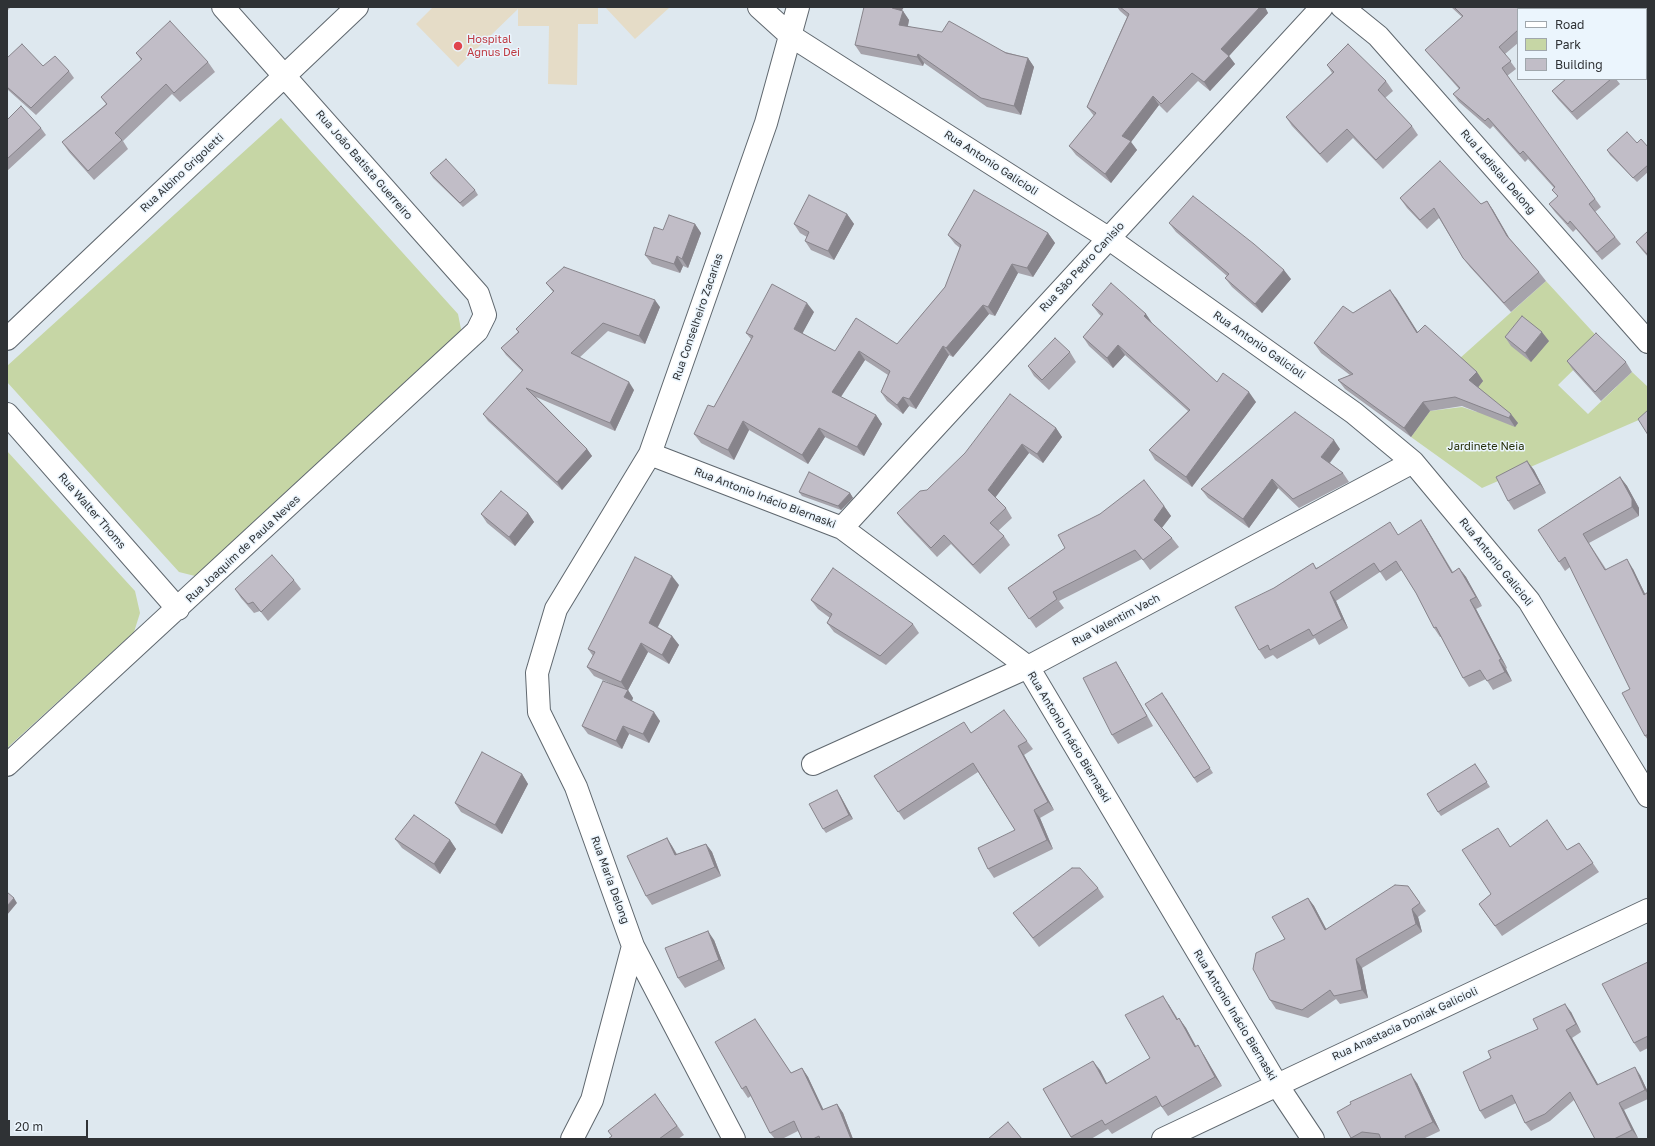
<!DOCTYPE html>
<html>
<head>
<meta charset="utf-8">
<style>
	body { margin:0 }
	#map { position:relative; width:1655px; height:1146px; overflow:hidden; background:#dee8ef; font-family:"Golos Text",sans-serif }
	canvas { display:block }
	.frame { position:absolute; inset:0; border:8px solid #2f3235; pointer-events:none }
	.legend { position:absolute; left:1517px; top:8px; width:130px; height:72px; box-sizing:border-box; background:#ebf5fd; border:1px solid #a0a7ad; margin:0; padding:5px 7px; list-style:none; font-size:12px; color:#2f3235 }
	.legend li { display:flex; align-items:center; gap:8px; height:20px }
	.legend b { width:20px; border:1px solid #a0a7ad }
	.scale { position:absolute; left:8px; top:1120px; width:80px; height:18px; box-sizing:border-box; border:2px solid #2f3235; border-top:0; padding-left:5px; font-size:12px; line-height:14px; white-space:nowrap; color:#2f3235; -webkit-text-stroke:3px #ebf5fd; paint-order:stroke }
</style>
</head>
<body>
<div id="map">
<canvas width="1655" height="1146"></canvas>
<div class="frame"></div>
<ul class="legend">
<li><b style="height:5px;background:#fff"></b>Road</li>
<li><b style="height:11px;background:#c6d6a5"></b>Park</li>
<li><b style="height:11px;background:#c1bdc7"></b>Building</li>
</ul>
<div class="scale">20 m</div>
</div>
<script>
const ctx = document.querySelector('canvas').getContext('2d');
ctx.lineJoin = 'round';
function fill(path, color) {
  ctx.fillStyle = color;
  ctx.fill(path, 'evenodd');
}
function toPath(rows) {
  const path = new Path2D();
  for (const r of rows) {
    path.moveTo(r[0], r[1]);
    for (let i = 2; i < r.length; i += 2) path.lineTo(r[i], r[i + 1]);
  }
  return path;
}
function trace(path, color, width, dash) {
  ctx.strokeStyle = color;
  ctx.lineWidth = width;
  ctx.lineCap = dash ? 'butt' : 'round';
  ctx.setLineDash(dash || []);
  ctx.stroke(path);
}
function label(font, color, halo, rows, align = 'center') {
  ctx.font = font + ' "Golos Text",sans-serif';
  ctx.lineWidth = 3;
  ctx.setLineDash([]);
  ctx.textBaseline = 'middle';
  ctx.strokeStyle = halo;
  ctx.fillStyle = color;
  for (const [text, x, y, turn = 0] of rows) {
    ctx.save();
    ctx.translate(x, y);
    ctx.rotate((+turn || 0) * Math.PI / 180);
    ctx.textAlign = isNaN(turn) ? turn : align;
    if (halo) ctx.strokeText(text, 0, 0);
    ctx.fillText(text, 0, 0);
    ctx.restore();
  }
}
fill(toPath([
	[433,7,598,7,598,24,578,24,577,85,548,84,549,26,518,26,518,9,458,67,416,24],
	[605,7,670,7,635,39]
]), '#e5dcc7');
fill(toPath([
	[281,118,458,314,462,334,214,569,195,576,179,572,7,382,7,366],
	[1546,281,1602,342,1558,385,1588,414,1632,372,1648,387,1648,416,1482,488,1411,437,1430,411,1462,407,1477,412,1476,390,1459,359],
	[7,451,135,591,140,613,134,632,7,748]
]), '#c6d6a5');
const minor = toPath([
	[759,7,791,36,1108,238,1354,413,1413,462,1529,601,1648,796],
	[1342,7,1378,36,1648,342],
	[7,339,357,7],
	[7,414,178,609],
	[650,454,842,528,1028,667,1277,1085,1313,1139],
	[842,528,1322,7],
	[813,764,1028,667,1413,462],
	[7,765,477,331,485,315,478,294,223,7],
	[572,1139,592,1100,633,946],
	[734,1139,633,946,576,787,539,712,537,673,556,609,650,454,766,123,798,7],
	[1163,1139,1648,910]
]);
trace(minor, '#5f676e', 24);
trace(minor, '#fff', 22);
fill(toPath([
	[7,7,11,7,7,11],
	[1117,7,1265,7,1268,13,1229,56,1235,64,1210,91,1198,81,1167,113,1159,105,1131,142,1137,150,1111,183,1076,155,1069,146,1094,116,1087,107,1127,17,1120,11],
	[1451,7,1608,7,1606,9,1518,9,1518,43,1505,54,1516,69,1507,76,1601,207,1595,212,1621,244,1602,260,1576,229,1573,232,1555,212,1549,204,1558,197,1552,190,1554,188,1528,159,1525,162,1493,126,1490,129,1459,102,1453,94,1459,89,1431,57,1425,50,1462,17],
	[1612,7,1648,7,1648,44,1646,41,1646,9,1614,9],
	[902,11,903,11,909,20,908,26,1028,58,1034,67,1021,115,987,107,924,63,923,66,861,54,855,45],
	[136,53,208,62,215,72,180,102,172,94,123,141,128,149,94,180,69,152,62,142,106,104,101,97,141,60],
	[7,58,43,66,69,71,74,78,36,115,7,89],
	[1327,65,1386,81,1393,91,1385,98,1412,126,1418,135,1383,169,1353,138,1327,163,1292,126,1286,117,1332,73],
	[1566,79,1616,79,1620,84,1577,120,1558,99,1552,91],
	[7,120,41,128,46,135,7,171],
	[1637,143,1648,147,1648,172,1637,182,1610,155,1607,150],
	[430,173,475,190,478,195,463,207,433,178],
	[1400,198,1481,204,1487,201,1493,210,1510,239,1539,272,1546,281,1511,312,1470,267,1463,258,1439,218,1427,229,1407,208],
	[847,214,854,224,834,260,811,250,805,241,807,237,800,233,794,224],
	[1169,223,1291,279,1262,313,1232,287,1225,278,1227,276,1176,232],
	[695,224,701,233,688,268,683,266,680,273,652,264,645,255,663,230],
	[1648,231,1648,257,1642,250,1636,242],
	[1048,233,1055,243,1033,277,1018,273,995,316,989,314,953,357,949,355,916,409,909,406,903,414,887,401,881,392,888,375,865,360,841,397,876,415,882,424,864,456,825,437,808,464,749,430,734,460,701,443,694,434,714,407,751,339,746,333,814,312,802,333,835,351,897,344,945,287,960,248,955,244,948,235],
	[546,283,660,307,645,344,608,331,579,358,634,390,615,431,536,397,587,449,592,456,562,490,488,421,483,414,522,371,506,355,501,348,518,332,516,329,553,292],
	[1390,290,1418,333,1477,372,1483,381,1478,387,1518,423,1515,427,1462,406,1430,411,1411,437,1345,389,1338,380,1350,375,1321,353,1314,343,1353,313],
	[1092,305,1146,314,1152,323,1152,324,1217,382,1256,402,1192,487,1155,460,1149,450,1188,411,1125,355,1113,368,1089,346,1083,337,1101,316,1099,314],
	[1505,337,1549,341,1531,362,1511,346],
	[1070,352,1076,362,1049,390,1034,376,1028,366],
	[1567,361,1626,362,1632,372,1601,401,1573,370],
	[1056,428,1062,437,1043,463,1029,453,995,498,1006,508,1012,518,998,531,1004,536,1010,545,980,574,951,544,937,557,904,522,897,513,927,490],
	[1340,449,1330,463,1343,473,1349,482,1299,508,1278,488,1249,528,1208,498,1201,489],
	[1527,461,1534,470,1546,493,1514,510,1508,501],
	[1620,477,1627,486,1639,508,1639,516,1589,543,1606,569,1633,569,1645,594,1648,592,1648,740,1645,736,1630,689,1570,567,1565,571,1559,562],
	[799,492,850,493,853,498,841,510,802,496],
	[1164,506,1171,516,1162,528,1172,538,1179,547,1150,570,1142,559,1059,601,1064,608,1036,628,1008,588,1065,548,1100,514],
	[528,513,534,522,515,546,487,523,481,514],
	[1421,520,1427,529,1453,572,1459,568,1466,577,1482,606,1476,609,1507,668,1506,669,1512,681,1493,690,1486,679,1469,687,1463,678,1441,637,1440,637,1434,628,1416,593,1402,570,1386,581,1380,572,1336,601,1348,628,1319,645,1315,638,1277,659,1273,655,1265,659,1259,650,1274,588,1313,563,1316,568,1399,535],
	[294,580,301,589,268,621,260,611,254,613,241,598,235,589],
	[679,585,658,627,672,636,679,645,669,664,648,652,628,690,633,698,632,701,660,721,649,743,629,734,622,749,588,734,582,726,614,685,594,676,587,667,593,656,588,649],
	[811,600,913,624,919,633,886,665,834,632,827,623,830,618,818,609],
	[1116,662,1122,672,1153,726,1118,744,1112,735],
	[1166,698,1213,773,1197,783,1145,704],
	[971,733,1027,741,1033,749,1024,755,1054,810,1040,818,1053,849,994,878,988,869,1015,830,978,772,904,820,874,776],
	[1475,764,1490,787,1441,816,1438,812],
	[522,774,528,784,502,834,461,812,455,803],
	[840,795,853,819,826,833,823,829],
	[667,838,677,854,706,844,712,852,721,876,652,905,646,896],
	[395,839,450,840,456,849,440,874,402,848],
	[1579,843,1599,872,1502,936,1479,904,1491,894,1510,847,1567,850],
	[1408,886,1426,911,1418,917,1422,932,1362,968,1368,998,1340,1004,1336,999,1308,1018,1276,1009,1270,1000,1285,939,1308,898,1314,906,1326,929],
	[1098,888,1104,897,1039,947,1013,913],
	[714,940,725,969,685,988,678,978],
	[1648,962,1648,1048,1640,1052,1634,1043],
	[1169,1005,1178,1019,1179,1018,1186,1028,1196,1046,1204,1055,1222,1086,1168,1116,1161,1106,1112,1134,1108,1129,1091,1139,1072,1139,1043,1089,1100,1070,1107,1084,1150,1058],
	[1571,1012,1581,1032,1572,1038,1598,1085,1640,1075,1648,1092,1648,1099,1624,1110,1638,1138,1636,1139,1595,1139,1574,1100,1550,1121,1531,1131,1525,1123,1516,1103,1485,1119,1480,1111,1491,1058,1538,1029],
	[761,1028,791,1073,802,1068,808,1077,823,1110,837,1104,843,1113,853,1139,802,1139,798,1131,782,1139,775,1139,770,1133,751,1096,748,1098,742,1089],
	[1417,1083,1440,1131,1423,1139,1352,1139,1337,1112],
	[655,1094,684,1135,678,1139,608,1139,612,1136,608,1131]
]), '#a6a3ab');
fill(toPath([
	[893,7,904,7,898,17,892,8],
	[1260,7,1265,7,1268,13,1229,56,1235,64,1210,91,1204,82,1221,49],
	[903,11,909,20,906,34,899,25],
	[918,54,924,63,923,66,917,57],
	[1028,58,1034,67,1021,115,1014,106],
	[1153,96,1159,105,1131,142,1137,150,1111,183,1105,174,1122,136],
	[1487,201,1493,210,1513,245,1507,236],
	[847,214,854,224,834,260,828,251],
	[695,224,701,233,688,268,682,259],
	[1048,233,1055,243,1033,277,1027,268],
	[677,256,683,266,680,273,674,264],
	[1012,264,1018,273,995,316,988,307],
	[1284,270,1291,279,1262,313,1255,304],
	[1390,290,1397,299,1424,342,1417,333],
	[655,300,660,307,645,344,639,336],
	[807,303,814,312,800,338,794,329],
	[983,305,989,314,953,357,946,348],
	[1146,314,1152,323,1150,326,1144,316],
	[1542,332,1549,341,1531,362,1525,353],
	[1118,345,1125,355,1113,368,1107,358],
	[943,346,949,355,916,409,909,399],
	[859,351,865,360,838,401,832,392],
	[1477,372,1483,381,1476,390,1469,380],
	[629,382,634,390,615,431,610,423],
	[1249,392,1256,402,1192,487,1186,477],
	[903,397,909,406,903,414,897,405],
	[1423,402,1430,411,1411,437,1404,428],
	[1511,414,1518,423,1515,427,1509,418],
	[876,415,882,424,864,456,857,447],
	[743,421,749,430,734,460,728,450],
	[819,428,825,437,808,464,802,455],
	[1056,428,1062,437,1043,463,1037,454],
	[1334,440,1340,449,1327,466,1321,457],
	[1022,444,1029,453,994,499,988,490],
	[587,449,592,456,562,490,557,482],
	[1527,461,1534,470,1546,493,1540,484],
	[1620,477,1627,486,1639,508,1639,516,1632,507],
	[1272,479,1278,488,1249,528,1243,519],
	[850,493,853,498,841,510,838,506],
	[1164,506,1171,516,1160,530,1154,520],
	[528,513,534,522,515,546,509,537],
	[1421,520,1427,529,1458,582,1452,573],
	[1627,559,1633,569,1648,600,1644,595],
	[1459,568,1466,577,1482,606,1476,597],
	[672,576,679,585,655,632,649,623],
	[1330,592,1336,601,1348,628,1342,619],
	[1470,600,1476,609,1507,668,1501,659],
	[672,636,679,645,669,664,662,655],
	[641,643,648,652,628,690,633,698,630,705,624,697,627,691,621,682],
	[1499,660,1506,669,1512,681,1505,672],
	[1116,662,1122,672,1153,726,1147,716],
	[654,712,660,721,649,743,643,734],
	[623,726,629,734,622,749,616,741],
	[1018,746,1024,755,1054,810,1048,802],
	[522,774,528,784,502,834,495,825],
	[837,790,840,795,853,819,849,815],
	[1034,810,1040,818,1053,849,1047,840],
	[667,838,672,846,681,863,675,855],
	[450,840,456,849,440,874,434,864],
	[706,844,712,852,721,876,715,867],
	[14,898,17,903,7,915,7,906],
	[1308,898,1314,906,1331,938,1325,930],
	[1412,909,1418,917,1422,932,1416,924],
	[708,931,714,940,725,969,719,960],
	[1356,959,1362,968,1368,998,1362,990],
	[1163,996,1169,1005,1183,1029,1177,1020],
	[1565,1004,1571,1012,1581,1032,1576,1024],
	[1179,1018,1186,1028,1201,1056,1195,1047],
	[1566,1030,1572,1038,1603,1093,1597,1085],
	[1198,1045,1204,1055,1222,1086,1215,1077],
	[1093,1061,1100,1070,1112,1093,1106,1084],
	[1635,1067,1640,1075,1648,1092,1648,1094,1645,1090],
	[802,1068,808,1077,828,1119,822,1110],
	[1411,1074,1417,1083,1440,1131,1433,1122],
	[1619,1103,1624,1110,1638,1138,1632,1130],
	[837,1104,843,1113,853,1139,851,1139]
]), '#87848b');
const building = toPath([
	[864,7,893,7,892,8,903,11,899,25,942,32,949,21,1006,53,1028,58,1014,106,981,98,918,54,917,57,855,45,864,7],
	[1120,7,1260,7,1221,49,1229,56,1204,82,1192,73,1161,104,1153,96,1122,136,1131,141,1105,174,1069,146,1096,113,1087,107,1129,14,1120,7],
	[1454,7,1594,7,1591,9,1518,9,1518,30,1499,47,1511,61,1502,68,1595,199,1589,204,1615,237,1597,252,1570,221,1568,224,1549,204,1558,196,1552,190,1555,187,1523,151,1520,154,1488,118,1485,121,1453,94,1460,88,1425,50,1463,16,1454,7],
	[1615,7,1648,7,1648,42,1646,41,1646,39,1648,37,1646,36,1646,9,1617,9,1615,7],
	[170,21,208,62,174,93,166,84,115,133,122,140,88,171,62,142,107,104,101,97,142,59,136,53,170,21],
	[22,44,43,66,55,56,69,71,31,108,7,87,7,58,22,44],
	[1348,44,1386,81,1378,90,1412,126,1376,160,1347,129,1320,154,1286,117,1334,72,1327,65,1348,44],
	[1566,79,1611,79,1572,112,1552,91,1566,79],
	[21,106,41,128,7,159,7,120,21,106],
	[1627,132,1637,143,1641,139,1648,147,1648,165,1633,178,1607,150,1627,132],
	[446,159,475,190,460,203,430,173,446,159],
	[1440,161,1481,204,1487,201,1507,236,1539,272,1504,303,1463,258,1434,208,1420,220,1400,198,1440,161],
	[974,190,1048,233,1027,268,1012,264,988,307,983,305,946,348,943,346,909,399,903,397,897,405,881,392,890,371,859,351,832,392,876,415,857,447,819,428,802,455,743,421,728,450,694,434,708,405,714,407,753,336,746,333,772,284,807,303,794,329,835,351,856,318,897,344,945,287,961,245,948,235,974,190],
	[809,195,847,214,828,251,805,241,809,232,794,224,809,195],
	[1193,196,1254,244,1284,270,1255,304,1225,278,1229,274,1169,223,1193,196],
	[669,215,695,224,682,259,677,256,674,264,645,255,654,227,663,230,669,215],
	[1648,231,1648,255,1636,242,1648,231],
	[564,267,655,300,639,336,603,323,571,353,629,382,610,423,526,388,587,449,557,482,483,414,523,370,501,348,519,332,516,329,554,291,546,283,564,267],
	[1111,283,1146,314,1144,316,1217,382,1223,373,1249,392,1186,477,1149,450,1190,410,1118,345,1107,358,1083,337,1103,314,1092,305,1111,283],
	[1390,290,1417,333,1425,325,1477,372,1469,380,1511,414,1509,418,1455,397,1423,402,1404,428,1338,380,1353,374,1314,343,1343,306,1353,313,1390,290],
	[1522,316,1542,332,1525,353,1505,337,1522,316],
	[1596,333,1626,362,1595,392,1567,361,1596,333],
	[1055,338,1070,352,1042,380,1028,366,1055,338],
	[1010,394,1056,428,1037,454,1022,444,988,490,1006,508,990,523,1004,536,973,565,944,535,931,548,897,513,920,491,927,490,965,453,1010,394],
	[1648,410,1648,435,1638,419,1648,410],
	[1295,412,1334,440,1321,457,1343,473,1293,499,1272,479,1243,519,1201,489,1295,412],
	[1527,461,1540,484,1508,501,1496,477,1527,461],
	[809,472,850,493,838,506,799,492,809,472],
	[1620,477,1632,499,1632,507,1583,534,1605,570,1627,559,1644,595,1648,592,1648,734,1645,736,1622,693,1630,689,1565,557,1559,562,1538,530,1620,477],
	[1144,480,1164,506,1154,520,1172,538,1143,560,1135,550,1053,592,1057,599,1029,619,1008,588,1065,548,1058,535,1100,514,1144,480],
	[501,491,528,513,509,537,481,514,501,491],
	[1421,520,1452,573,1459,568,1476,597,1470,600,1501,659,1499,660,1505,672,1487,681,1480,670,1463,678,1436,627,1434,628,1416,593,1396,561,1380,572,1374,563,1330,592,1342,619,1313,636,1309,629,1270,650,1268,645,1259,650,1235,607,1274,588,1313,563,1316,569,1390,522,1398,535,1421,520],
	[272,555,294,580,261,612,253,602,248,604,235,589,272,555],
	[635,557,672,576,649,623,672,636,662,655,641,643,621,682,587,667,595,652,588,649,635,557],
	[833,568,913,624,880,656,827,623,832,614,811,600,833,568],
	[1116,662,1147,716,1112,735,1083,678,1116,662],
	[603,681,628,690,624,697,654,712,643,734,623,726,616,741,582,726,603,681],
	[1162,693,1210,768,1194,778,1145,704,1162,693],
	[1004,710,1027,741,1018,746,1048,802,1034,810,1047,840,988,869,978,848,1015,830,973,763,898,812,874,776,964,722,971,733,1004,710],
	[482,752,522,774,495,825,455,803,482,752],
	[1475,764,1487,782,1438,812,1427,794,1475,764],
	[837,790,849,815,823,829,809,804,837,790],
	[414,815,450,840,434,864,395,839,414,815],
	[1547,820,1567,850,1579,843,1593,863,1495,926,1479,904,1491,894,1462,850,1498,828,1510,847,1547,820],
	[667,838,675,855,706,844,715,867,646,896,627,856,667,838],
	[1072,868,1080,868,1098,888,1033,938,1013,913,1072,868],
	[1395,885,1408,886,1420,903,1412,909,1416,924,1356,959,1362,990,1334,996,1330,990,1302,1010,1270,1000,1253,969,1256,953,1285,939,1272,917,1308,898,1325,930,1395,885],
	[7,892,14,898,7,906,7,892],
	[708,931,719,960,678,978,665,948,708,931],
	[1648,962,1648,1036,1634,1043,1602,984,1648,962],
	[1163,996,1177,1020,1179,1018,1195,1047,1198,1045,1215,1077,1162,1107,1156,1096,1105,1125,1102,1120,1071,1137,1043,1089,1093,1061,1106,1084,1150,1058,1125,1015,1163,996],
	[1565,1004,1576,1024,1566,1030,1597,1085,1635,1067,1645,1090,1619,1103,1632,1130,1614,1139,1595,1139,1570,1092,1545,1114,1525,1123,1512,1095,1480,1111,1463,1072,1491,1058,1488,1051,1538,1029,1533,1019,1565,1004],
	[755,1019,791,1073,802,1068,822,1110,837,1104,851,1139,820,1139,819,1136,813,1139,802,1139,794,1121,770,1133,746,1086,742,1089,715,1042,755,1019],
	[1411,1074,1433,1122,1405,1136,1406,1139,1381,1139,1379,1134,1362,1132,1351,1138,1337,1112,1351,1104,1350,1102,1411,1074],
	[655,1094,677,1126,659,1139,608,1139,612,1136,608,1131,655,1094],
	[1008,1122,1022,1139,988,1139,1008,1122]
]);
fill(building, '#c1bdc7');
trace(building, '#87848b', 1);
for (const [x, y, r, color] of [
	[458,46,5,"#e0444e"]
]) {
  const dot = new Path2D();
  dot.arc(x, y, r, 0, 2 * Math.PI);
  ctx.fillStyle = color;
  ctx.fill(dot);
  trace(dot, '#ebf5fd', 1.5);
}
label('11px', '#be3a42', '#ebf5fd', [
	["Hospital",467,40],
	["Agnus Dei",467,53]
], 'left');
label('11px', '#2f3235', '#ebf5fd', [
	["Rua Antonio Galicioli",991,163,33],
	["Rua João Batista Guerreiro",364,165,49],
	["Rua Ladislau Delong",1498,172,49],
	["Rua Albino Grigoletti",182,173,-43],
	["Rua São Pedro Canisio",1082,267,-47],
	["Rua Conselheiro Zacarias",698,317,-71],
	["Rua Antonio Galicioli",1259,345,35],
	["Rua Antonio Inácio Biernaski",765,498,21],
	["Rua Walter Thoms",92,511,49],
	["Rua Joaquim de Paula Neves",243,549,-43],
	["Rua Antonio Galicioli",1496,562,51],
	["Rua Valentim Vach",1116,620,-28],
	["Rua Antonio Inácio Biernaski",1069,737,59],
	["Rua Maria Delong",610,880,70],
	["Rua Antonio Inácio Biernaski",1235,1015,59],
	["Rua Anastacia Doniak Galicioli",1405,1024,-25]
]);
label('11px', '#262f09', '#ebf5fd', [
	["Jardinete Neia",1486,447]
]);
</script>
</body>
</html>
